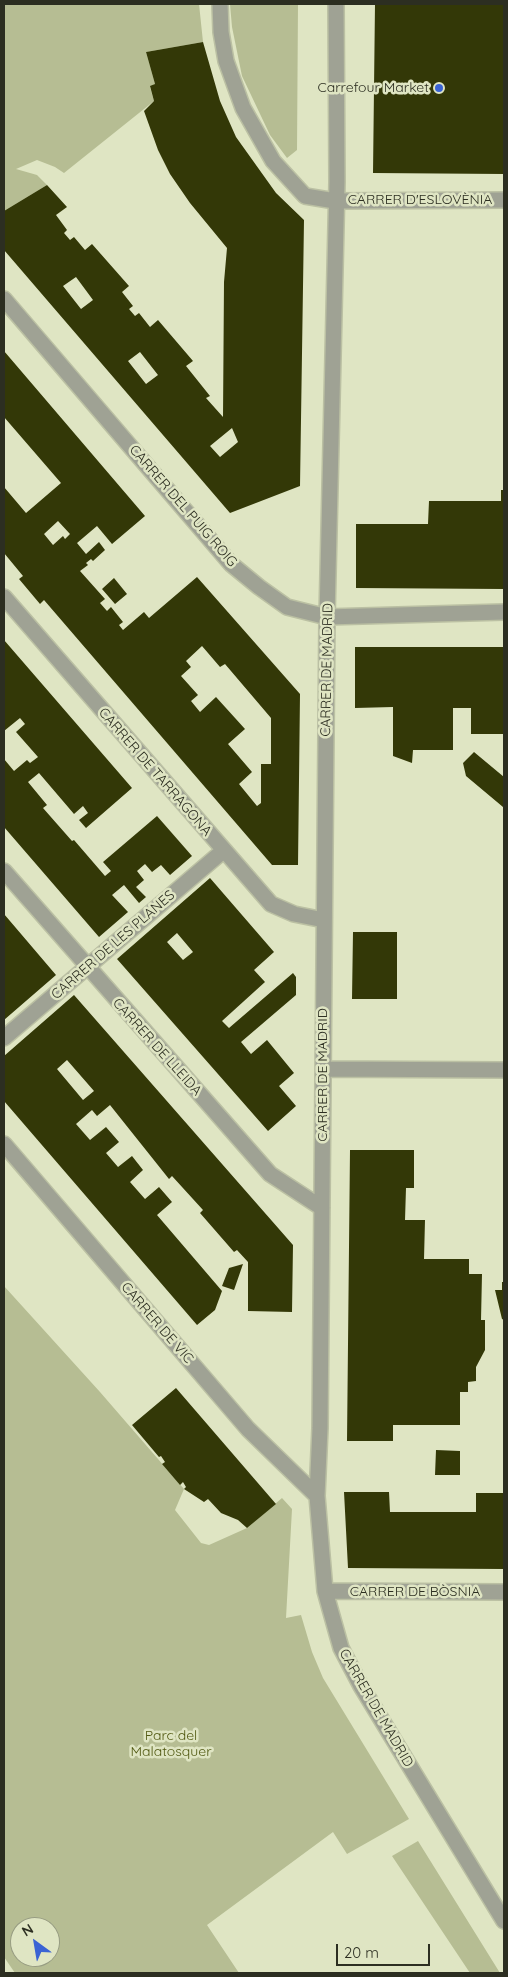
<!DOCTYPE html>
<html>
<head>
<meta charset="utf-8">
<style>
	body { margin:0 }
	#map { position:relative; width:508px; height:1977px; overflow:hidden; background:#dfe5c3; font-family:Quicksand,sans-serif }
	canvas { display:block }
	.frame { position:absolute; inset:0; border:5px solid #2c2e21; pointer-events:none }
	.north { position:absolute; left:10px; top:1917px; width:50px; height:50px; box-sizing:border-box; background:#dfe5c3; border:1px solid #979c82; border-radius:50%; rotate:328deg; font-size:14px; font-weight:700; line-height:20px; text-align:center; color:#2c2e21 }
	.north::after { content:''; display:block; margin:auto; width:18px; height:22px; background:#3a63d4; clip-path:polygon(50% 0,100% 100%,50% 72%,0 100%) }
	.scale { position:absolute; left:336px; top:1944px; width:94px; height:22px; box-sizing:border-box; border:2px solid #2c2e21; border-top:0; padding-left:6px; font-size:15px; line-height:18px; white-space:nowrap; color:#2c2e21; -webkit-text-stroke:4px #dfe5c3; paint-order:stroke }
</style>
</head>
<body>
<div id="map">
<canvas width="508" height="1977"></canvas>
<div class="frame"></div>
<div class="north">N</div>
<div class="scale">20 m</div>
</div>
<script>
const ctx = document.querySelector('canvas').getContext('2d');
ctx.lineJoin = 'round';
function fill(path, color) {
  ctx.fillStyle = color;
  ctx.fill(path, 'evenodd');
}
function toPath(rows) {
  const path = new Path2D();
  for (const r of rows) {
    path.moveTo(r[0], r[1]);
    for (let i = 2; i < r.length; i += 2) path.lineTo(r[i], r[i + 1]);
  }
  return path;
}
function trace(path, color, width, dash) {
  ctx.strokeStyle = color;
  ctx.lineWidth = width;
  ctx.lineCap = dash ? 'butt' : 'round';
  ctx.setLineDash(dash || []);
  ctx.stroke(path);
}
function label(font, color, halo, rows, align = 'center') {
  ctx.font = font + ' Quicksand,sans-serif';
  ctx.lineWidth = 5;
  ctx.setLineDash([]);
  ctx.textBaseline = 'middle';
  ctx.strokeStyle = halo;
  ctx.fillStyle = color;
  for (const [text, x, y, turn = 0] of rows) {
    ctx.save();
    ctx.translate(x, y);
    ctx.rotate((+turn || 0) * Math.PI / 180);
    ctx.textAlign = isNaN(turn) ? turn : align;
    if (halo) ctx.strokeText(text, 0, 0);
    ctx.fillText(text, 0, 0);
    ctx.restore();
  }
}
fill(toPath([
	[4,4,199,4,203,42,146,52,155,84,150,87,154,101,64,173,55,167,37,160,16,169,37,175,47,185,4,211],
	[230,4,298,4,297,150,287,158,270,135,242,76,232,27],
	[4,1286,100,1392,184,1489,175,1510,201,1543,209,1545,247,1528,282,1498,292,1509,286,1618,301,1615,312,1652,323,1678,409,1819,347,1854,333,1832,207,1925,239,1973,15,1973,4,1957],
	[20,1927,50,1927,50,1957,20,1957],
	[418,1841,500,1973,470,1973,392,1856]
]), '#b6bd93');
fill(toPath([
	[375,4,504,4,504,174,373,173],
	[203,42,220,101,236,137,276,193,304,220,300,486,230,513,4,250,4,211,47,185,67,207,56,215,67,230,64,233,70,240,74,237,85,250,92,244,129,286,122,292,133,306,129,309,135,316,139,313,150,327,158,320,193,361,186,366,210,396,206,398,223,417,224,282,227,248,190,203,170,174,158,150,144,111,154,101,150,86,155,84,146,52],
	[76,277,93,300,81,309,63,286],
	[140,352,158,375,146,384,128,361],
	[232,428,238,442,220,457,210,446],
	[4,351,145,516,112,544,97,526,77,543,86,554,99,542,105,550,93,561,91,559,86,563,88,565,80,571,105,599,100,603,107,611,111,607,123,622,119,625,123,630,144,612,149,618,197,577,300,694,298,865,272,865,44,600,40,604,19,579,23,576,4,553,4,487,26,513,61,483,4,417],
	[58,521,70,534,65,539,63,536,53,545,44,534],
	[202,646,220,667,225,664,271,718,271,764,261,764,261,803,257,806,239,784,252,772,228,744,245,729,216,697,200,712,191,701,198,695,181,676,191,667,186,661],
	[501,490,504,490,504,589,356,588,356,524,428,524,429,501,501,501],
	[114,578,127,594,115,604,102,589],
	[4,640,132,788,86,828,79,820,88,813,83,806,74,814,39,773,28,782,47,805,43,808,72,841,74,840,105,876,111,871,103,862,157,816,192,856,170,875,161,865,152,872,145,864,137,871,144,880,136,887,146,897,139,903,124,885,112,895,128,912,99,937,4,827,4,759,14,771,27,760,30,763,38,757,16,732,25,724,20,718,4,731],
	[355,647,504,647,504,734,471,734,471,708,453,708,453,750,413,750,412,763,393,756,393,707,355,708],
	[474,752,504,777,503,807,466,776,463,763],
	[210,878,274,952,254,970,265,982,222,1021,229,1028,293,973,296,977,296,995,241,1042,251,1054,267,1040,294,1073,279,1086,296,1106,268,1131,117,959],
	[177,933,193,952,183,960,167,942],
	[4,914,56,975,4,1020],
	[353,932,397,932,397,999,352,999],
	[74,995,293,1245,292,1312,248,1311,248,1262,237,1250,234,1252,200,1213,203,1210,172,1176,169,1179,110,1105,97,1116,92,1110,76,1124,90,1140,106,1127,119,1142,106,1153,118,1167,132,1156,143,1170,130,1182,145,1199,159,1187,172,1202,157,1215,222,1291,215,1310,197,1325,4,1101,4,1056],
	[67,1060,94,1091,83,1100,57,1069],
	[350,1150,414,1150,414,1188,406,1188,405,1220,425,1220,424,1259,469,1259,469,1274,482,1274,481,1320,485,1320,485,1350,476,1367,476,1381,468,1382,468,1392,460,1392,460,1425,393,1425,393,1441,347,1441],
	[243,1264,234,1290,222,1286,229,1268],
	[502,1282,504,1282,504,1320,502,1319,495,1290,502,1290],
	[176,1388,276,1504,247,1528,238,1520,221,1513,208,1499,204,1502,184,1489,186,1487,183,1482,180,1485,162,1464,165,1462,161,1456,159,1457,132,1425],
	[436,1450,460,1451,460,1475,435,1475],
	[344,1492,389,1492,390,1512,476,1512,476,1493,504,1493,504,1569,348,1568]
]), '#333807');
const minor = toPath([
	[220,4,221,32,226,61,243,108,273,161,305,196,335,201,504,200],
	[336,4,337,182,327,617,320,1428,317,1496,325,1591,341,1648,361,1686,504,1921],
	[4,299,231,564,259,587,287,607,327,617,504,612],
	[4,597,271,904,294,914,324,920],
	[4,871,270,1174,322,1208],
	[4,1038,223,851],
	[323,1069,504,1070],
	[4,1144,248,1429,317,1496],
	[325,1591,504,1592]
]);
trace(minor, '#bbc0a3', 18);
trace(minor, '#9fa294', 15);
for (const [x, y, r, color] of [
	[439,88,5,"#3a63d4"]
]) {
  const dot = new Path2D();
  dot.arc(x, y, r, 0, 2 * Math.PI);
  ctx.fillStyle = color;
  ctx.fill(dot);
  trace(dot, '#dfe5c3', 2);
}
label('14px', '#2c2e21', '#dfe5c3', [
	["Carrefour Market",429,88]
], 'right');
label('14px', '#2c2e21', '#dfe5c3', [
	["CARRER D'ESLOVÈNIA",420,200],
	["CARRER DEL PUIG ROIG",183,506,49],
	["CARRER DE MADRID",327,670,-89],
	["CARRER DE TARRAGONA",155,772,49],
	["CARRER DE LES PLANES",113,945,-41],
	["CARRER DE LLEIDA",157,1047,48],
	["CARRER DE MADRID",323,1075,-90],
	["CARRER DE VIC",157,1323,49],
	["CARRER DE BÒSNIA",415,1592],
	["CARRER DE MADRID",376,1708,60]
]);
label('14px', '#525a13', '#dfe5c3', [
	["Parc del",171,1736],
	["Malatosquer",171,1752]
]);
</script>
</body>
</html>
